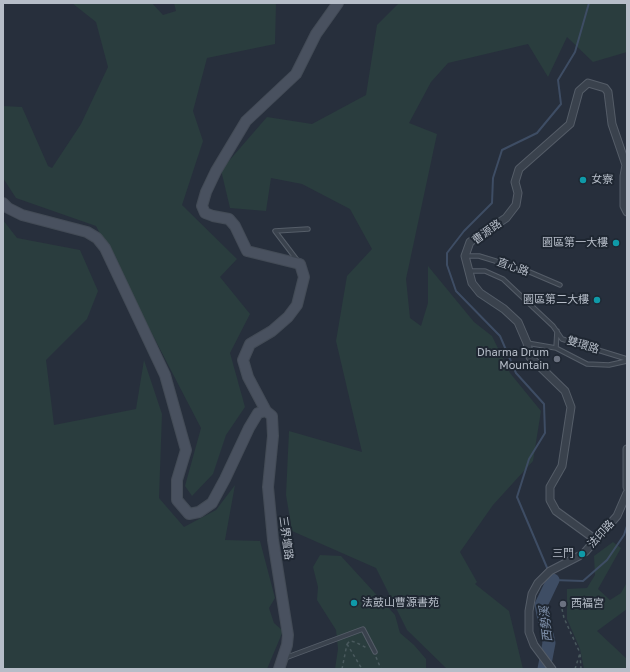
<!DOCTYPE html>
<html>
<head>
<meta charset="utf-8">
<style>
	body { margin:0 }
	#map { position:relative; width:630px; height:672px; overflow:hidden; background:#272f3c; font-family:"Golos Text",sans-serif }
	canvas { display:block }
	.frame { position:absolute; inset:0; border:4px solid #b6bdc8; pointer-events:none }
</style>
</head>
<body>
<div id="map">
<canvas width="630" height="672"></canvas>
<div class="frame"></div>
</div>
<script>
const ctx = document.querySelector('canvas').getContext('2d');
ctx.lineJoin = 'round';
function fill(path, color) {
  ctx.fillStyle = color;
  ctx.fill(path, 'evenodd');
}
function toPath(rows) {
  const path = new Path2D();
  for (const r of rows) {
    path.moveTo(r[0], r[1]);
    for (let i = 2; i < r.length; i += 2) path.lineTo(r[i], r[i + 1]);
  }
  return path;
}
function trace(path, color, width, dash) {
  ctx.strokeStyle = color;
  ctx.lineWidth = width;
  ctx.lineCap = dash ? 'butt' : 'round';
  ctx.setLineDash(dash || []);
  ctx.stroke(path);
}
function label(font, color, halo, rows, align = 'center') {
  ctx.font = font + ' "Golos Text","Noto Sans TC",sans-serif';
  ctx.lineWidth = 4;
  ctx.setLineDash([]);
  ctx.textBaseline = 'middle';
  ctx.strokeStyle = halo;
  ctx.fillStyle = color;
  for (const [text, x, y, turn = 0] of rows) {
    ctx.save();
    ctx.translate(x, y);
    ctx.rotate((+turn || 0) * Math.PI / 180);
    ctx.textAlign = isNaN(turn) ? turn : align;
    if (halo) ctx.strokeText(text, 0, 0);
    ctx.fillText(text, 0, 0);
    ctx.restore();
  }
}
fill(toPath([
	[72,3,152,3,163,15,176,11,174,3,276,3,275,44,207,58,193,111,203,141,182,205,237,259,220,277,250,314,230,353,245,407,226,435,213,474,192,496,185,486,201,428,96,226,16,198,3,178,3,106,22,107,48,166,52,168,81,124,108,67,96,22],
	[399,3,627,3,627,52,593,62,567,37,548,77,528,44,448,63,431,82,409,123,437,134,406,279,410,318,421,326,428,303,428,266,474,322,492,336,510,373,541,411,533,461,493,505,460,552,477,582,475,584,509,611,523,669,447,669,407,630,376,568,292,531,286,495,289,431,362,452,336,341,347,276,372,249,350,209,302,184,271,178,266,211,230,208,221,170,267,117,312,124,366,95,377,25],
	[3,220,17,238,80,250,98,291,87,319,46,360,54,425,136,409,144,360,162,414,159,498,184,527,216,510,235,485,225,540,260,541,275,598,269,608,274,623,283,631,267,669,3,669],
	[613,542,621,548,598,589,610,600,621,593,627,582,627,609,597,631,627,659,627,669,584,669,580,649,567,619,567,589,587,588,595,575,594,556],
	[320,555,341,556,395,615,400,633,414,645,426,659,426,669,335,669,338,649,336,630,317,600,318,587,313,567]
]), '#2a3d3e');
trace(toPath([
	[548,570,517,497,529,459,545,433,544,404,516,373,500,336,456,291,447,265,447,253,464,231,492,203,493,178,502,150,537,133,561,104,558,80,575,52,589,3],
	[550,574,553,580,583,581,607,560,624,535,627,526]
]), '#3e4d64', 2);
trace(toPath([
	[544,669,549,643,541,605,553,580]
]), '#3e4d64', 13);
const lane = toPath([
	[466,256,479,256,525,270,560,285],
	[297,260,275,231,308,229],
	[469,271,485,271,503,279,553,326,562,339,627,359],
	[527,343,556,348,587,364,609,365,627,361],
	[556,348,557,331],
	[285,658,363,629,375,652]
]);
const street = toPath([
	[627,449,627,487],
	[596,540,556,511,550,500,550,487,562,466,571,407,565,391,530,357,527,343,518,322,504,309,480,293,472,283,465,256,470,242,506,218,516,205,518,193,515,182,519,169,570,124,579,91,588,83,605,88,608,92,612,124,626,165,624,176,624,206,627,212],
	[585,552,617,516,627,493],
	[552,669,534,645,529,632,529,611,532,594,538,583,550,571,579,556]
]);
const secondary = toPath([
	[3,203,8,208,22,215,87,232,97,238,105,248,165,375,186,450,177,480,177,500,189,514,199,512,212,503,225,479,249,428,258,413,266,411],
	[279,669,287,645,288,635,273,540,268,487,273,436,272,416,266,411,248,377,243,360,250,344,272,331,288,317,297,305,304,277,300,264,247,251,235,226,229,219,213,216,205,213,202,206,206,192,216,171,246,121,296,74,316,34,338,3]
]);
trace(lane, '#555d68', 5.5);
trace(street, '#555d68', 9);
trace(secondary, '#434b56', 12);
trace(toPath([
	[562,609,564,618,580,653],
	[347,644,350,641,355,642,367,648],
	[347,644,362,669],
	[376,657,381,669],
	[342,669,347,644],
	[575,669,580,653,581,669]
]), '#49595d', 1.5, [3, 3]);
trace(lane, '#3a424d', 3.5);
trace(street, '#3a424d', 7);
trace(secondary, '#49515f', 10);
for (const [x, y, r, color] of [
	[583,180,4,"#0f9aa8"],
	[616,243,4,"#0f9aa8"],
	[597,300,4,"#0f9aa8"],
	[557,359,4,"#6b7280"],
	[582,554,4,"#0f9aa8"],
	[354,603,4,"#0f9aa8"],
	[563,604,4,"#6b7280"]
]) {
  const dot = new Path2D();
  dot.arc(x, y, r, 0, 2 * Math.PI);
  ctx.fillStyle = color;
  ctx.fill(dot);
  trace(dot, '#1f2732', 1.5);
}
label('11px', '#b6bdc8', '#1f2732', [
	["女寮",591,180,"left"],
	["園區第一大樓",608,243],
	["園區第二大樓",589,300],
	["Dharma Drum",549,353],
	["Mountain",549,366],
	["三門",574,554],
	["法鼓山曹源書苑",362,603,"left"],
	["西福宮",571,604,"left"]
], 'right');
label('11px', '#b6bdc8', '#1f2732', [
	["曹源路",487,232,-36],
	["直心路",513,267,19],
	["雙環路",583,345,17],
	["法印路",601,534,-48],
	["三界壇路",286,538,82]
]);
label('italic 12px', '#8192ac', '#1f2732', [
	["西勢溪",546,624,-96]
]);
</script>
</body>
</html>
